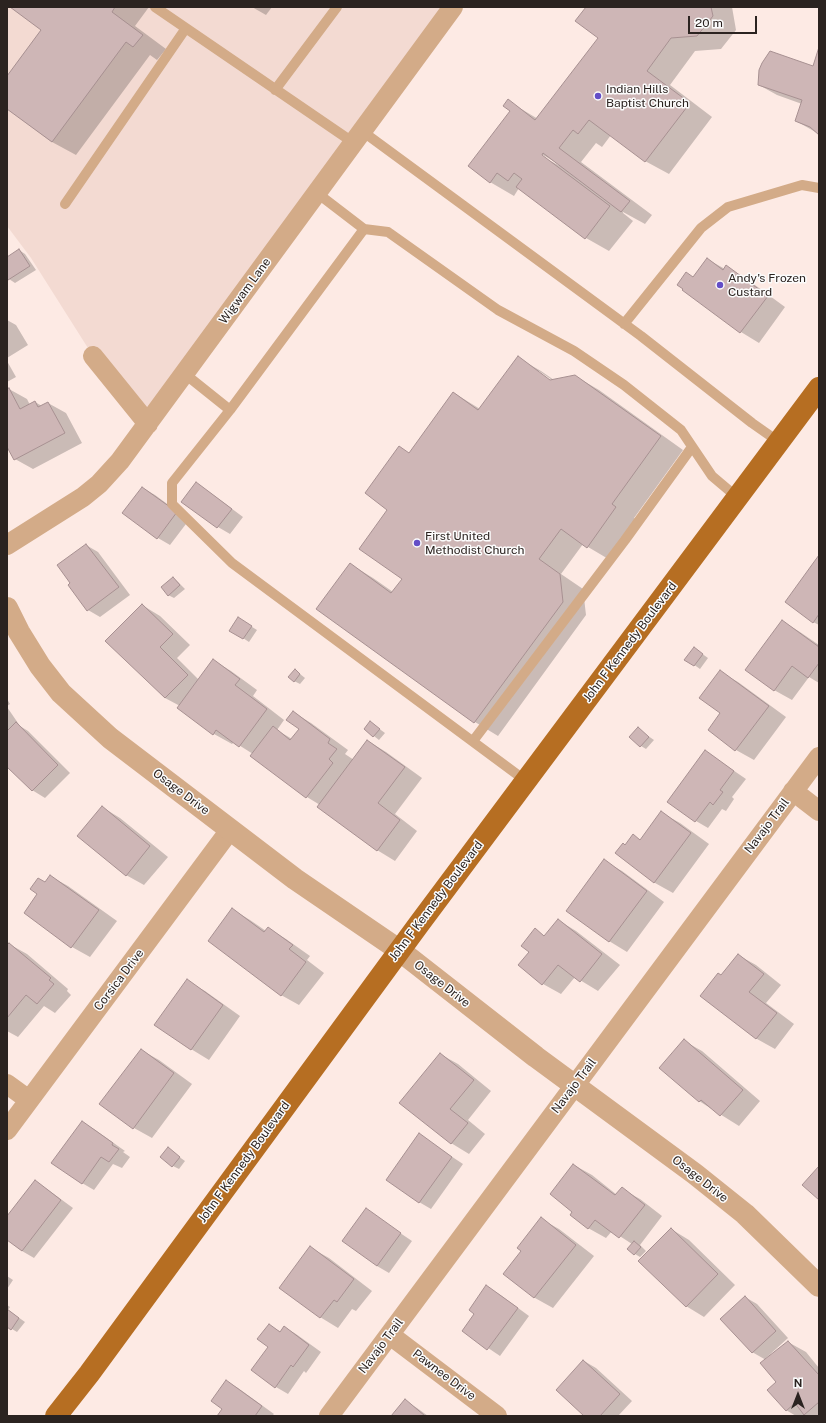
<!DOCTYPE html>
<html>
<head>
<meta charset="utf-8">
<style>
	body { margin:0 }
	#map { position:relative; width:826px; height:1423px; overflow:hidden; background:#fdeae4; font-family:"Public Sans",sans-serif }
	canvas { display:block }
	.frame { position:absolute; inset:0; border:8px solid #2b2320; pointer-events:none }
	.north { position:absolute; left:778px; top:1375px; width:40px; height:40px; -webkit-text-stroke:3px #fcfcfc; paint-order:stroke; rotate:0deg; font-size:11px; font-weight:700; line-height:16px; text-align:center; color:#2b2320 }
	.north::after { content:''; display:block; margin:auto; width:14px; height:18px; background:#2b2320; clip-path:polygon(50% 0,100% 100%,50% 72%,0 100%) }
	.scale { position:absolute; left:688px; top:16px; width:69px; height:18px; box-sizing:border-box; border:2px solid #2b2320; border-top:0; padding-left:5px; font-size:12px; line-height:14px; white-space:nowrap; color:#2b2320; -webkit-text-stroke:3px #fcfcfc; paint-order:stroke }
</style>
</head>
<body>
<div id="map">
<canvas width="826" height="1423"></canvas>
<div class="frame"></div>
<div class="north">N</div>
<div class="scale">20 m</div>
</div>
<script>
const ctx = document.querySelector('canvas').getContext('2d');
ctx.lineJoin = 'round';
function fill(path, color) {
  ctx.fillStyle = color;
  ctx.fill(path, 'evenodd');
}
function toPath(rows) {
  const path = new Path2D();
  for (const r of rows) {
    path.moveTo(r[0], r[1]);
    for (let i = 2; i < r.length; i += 2) path.lineTo(r[i], r[i + 1]);
  }
  return path;
}
function trace(path, color, width, dash) {
  ctx.strokeStyle = color;
  ctx.lineWidth = width;
  ctx.lineCap = dash ? 'butt' : 'round';
  ctx.setLineDash(dash || []);
  ctx.stroke(path);
}
function label(font, color, halo, rows, align = 'center') {
  ctx.font = font + ' "Public Sans",sans-serif';
  ctx.lineWidth = 3;
  ctx.setLineDash([]);
  ctx.textBaseline = 'middle';
  ctx.strokeStyle = halo;
  ctx.fillStyle = color;
  for (const [text, x, y, turn = 0] of rows) {
    ctx.save();
    ctx.translate(x, y);
    ctx.rotate((+turn || 0) * Math.PI / 180);
    ctx.textAlign = isNaN(turn) ? turn : align;
    if (halo) ctx.strokeText(text, 0, 0);
    ctx.fillText(text, 0, 0);
    ctx.restore();
  }
}
fill(toPath([
	[7,7,453,7,148,424,93,356,31,258,7,226]
]), '#f3dad2');
fill(toPath([
	[11,7,149,7,135,26,166,49,157,60,150,55,76,155,52,142,7,108,7,78,42,30],
	[252,7,272,7,266,15],
	[587,7,732,7,736,30,721,49,695,51,670,85,712,117,669,174,645,161,611,135,602,147,596,143,581,162,652,215,645,224,623,212,623,213,633,221,609,251,586,238,519,188,514,196,490,182,511,111,508,101,538,119,599,38],
	[538,152,560,165,564,168,537,154],
	[819,50,819,134,796,121,802,104,777,95,759,85,813,67],
	[19,250,25,254,36,270,15,283,9,279,7,276,7,258],
	[707,259,725,269,726,267,744,277,785,307,759,343,741,332,683,290],
	[7,320,16,325,28,345,7,358],
	[518,358,541,371,554,380,575,376,599,390,683,450,634,518,639,521,610,560,583,544,561,574,583,589,586,615,498,736,475,722,318,608,350,564,373,578,393,592,403,579,389,509,410,454,454,393,480,409],
	[539,371,555,382,554,384,539,373],
	[7,361,16,377,7,382],
	[9,389,27,399,30,405,35,402,42,406,48,403,66,413,82,443,33,469,15,459,7,444,7,390],
	[196,484,208,491,243,517,230,534,218,527,183,502],
	[143,488,155,495,189,520,170,545,158,538,124,513],
	[86,545,98,552,130,595,100,617,88,610],
	[819,556,819,625,813,622],
	[173,578,178,582,185,589,174,598,168,595],
	[142,605,160,616,190,645,177,658,199,680,213,660,231,671,257,690,253,696,284,720,277,730,292,739,300,729,293,712,311,723,348,750,345,754,354,760,368,741,386,752,422,778,395,814,417,831,395,861,377,850,320,805,307,797,251,756,253,754,234,742,232,744,214,734,178,707,180,706,165,698],
	[782,621,800,632,819,645,819,683,809,677,792,700,774,690],
	[244,622,257,630,249,642,231,630],
	[694,648,708,658,700,669,686,659],
	[295,670,305,678,300,684,294,681],
	[720,672,738,682,786,717,754,760,736,750,709,730,722,713],
	[7,699,10,704,7,706],
	[7,707,20,726,28,731,70,773,45,798,32,790,7,765],
	[370,722,385,733,379,740,365,729],
	[638,729,654,740,646,749,641,746],
	[705,751,746,779,732,797,734,799,726,811,722,809,708,828,696,821,668,801],
	[102,807,120,818,168,857,144,885,126,875],
	[662,813,680,823,709,844,673,893,655,883,617,853,626,846,633,836,641,840],
	[604,861,622,871,664,902,627,952,609,941],
	[50,876,68,886,117,921,90,957,72,947,25,912],
	[232,909,250,920,266,931,268,928,286,939,310,956,307,960,324,973,299,1005,281,995],
	[558,920,576,931,620,965,598,991,575,977,561,994,543,984,530,951,535,930,545,936],
	[9,944,27,954,68,989,67,991,71,995,55,1013,44,1006,18,1037,7,1031,7,946],
	[738,955,756,965,781,985,766,1003,794,1024,775,1049,757,1039,701,996,721,976],
	[187,981,205,991,240,1016,209,1060,191,1049],
	[684,1041,702,1051,760,1101,739,1126,699,1101],
	[141,1050,159,1060,192,1084,152,1138,134,1128],
	[440,1054,458,1064,491,1091,468,1120,485,1134,469,1154,451,1143],
	[82,1122,94,1129,125,1151,123,1152,130,1157,122,1168,113,1164,94,1190,82,1183],
	[419,1135,463,1164,431,1209,419,1202],
	[168,1149,185,1161,179,1169,173,1166],
	[574,1165,592,1175,617,1195,622,1189,640,1199,662,1216,640,1245,646,1251,640,1257,635,1254,632,1244,612,1231,606,1238,588,1228,574,1212],
	[35,1182,47,1189,73,1208,34,1258,22,1251,7,1239,7,1218],
	[366,1210,412,1241,389,1273,377,1266],
	[541,1219,559,1229,594,1256,553,1308,535,1298,504,1274,522,1250],
	[671,1229,689,1240,735,1285,704,1317,686,1306],
	[311,1248,329,1258,372,1291,356,1311,352,1309,338,1328,320,1317],
	[7,1276,13,1280,7,1289],
	[486,1287,499,1294,529,1316,500,1356,463,1331,476,1314],
	[745,1297,757,1304,788,1338,766,1358,767,1359,788,1342,806,1352,819,1368,819,1416,796,1416,786,1410,778,1382,766,1360,752,1352],
	[7,1305,10,1307,8,1310,25,1322,17,1332,7,1326],
	[269,1325,281,1332,284,1327,296,1334,321,1352,306,1373,304,1371,288,1394,276,1387],
	[584,1361,596,1368,632,1401,618,1416,585,1416],
	[226,1381,238,1388,274,1414,272,1416,218,1416,224,1409],
	[405,1401,417,1408,428,1416,393,1416]
]), '#0003');
const building = toPath([
	[10,7,115,7,112,12,143,35,133,47,126,42,52,142,7,109,7,76,41,30,10,7],
	[586,7,711,7,713,16,697,36,671,38,647,71,690,103,645,162,589,120,578,134,573,130,559,148,630,201,621,212,543,153,542,155,610,206,585,239,516,187,522,179,514,173,508,181,497,173,490,183,468,166,510,111,503,106,508,99,535,120,598,38,575,21,586,7],
	[819,47,819,135,810,127,795,121,802,100,758,85,759,70,762,63,770,51,813,66,819,47],
	[19,249,30,266,8,280,7,278,7,257,19,249],
	[707,258,723,270,726,265,768,296,740,333,682,290,683,289,677,285,686,272,693,277,707,258],
	[518,356,550,380,575,375,661,436,612,504,616,507,587,548,561,529,539,559,560,574,563,602,474,723,316,609,350,563,391,593,402,579,359,549,387,510,365,493,399,446,409,453,453,392,478,410,518,356],
	[9,388,20,409,35,401,38,407,48,402,65,433,14,460,7,447,7,389,9,388],
	[196,482,232,509,217,528,181,502,196,482],
	[142,487,177,512,157,539,122,513,142,487],
	[86,544,119,587,87,611,68,585,70,583,57,565,86,544],
	[819,555,819,614,813,623,785,602,819,555],
	[173,577,180,585,168,596,161,587,173,577],
	[142,604,173,634,160,647,188,675,165,698,105,641,142,604],
	[238,617,252,626,243,639,229,631,238,617],
	[782,620,819,647,819,663,808,678,792,666,774,691,745,670,782,620],
	[694,647,703,654,694,666,684,660,694,647],
	[213,659,240,679,235,685,267,709,239,747,216,730,213,735,177,708,213,659],
	[295,669,300,674,294,682,288,677,295,669],
	[720,670,769,706,735,751,708,730,720,713,699,698,720,670],
	[293,711,330,739,328,743,337,749,329,759,333,763,306,798,250,756,273,726,290,740,299,729,286,720,293,711],
	[370,721,380,729,373,737,364,729,370,721],
	[16,722,58,765,32,791,7,767,7,731,16,722],
	[638,727,649,737,640,747,629,737,638,727],
	[367,740,405,767,378,803,400,820,377,851,317,807,367,740],
	[705,750,734,771,720,790,723,792,713,805,710,802,695,822,667,802,705,750],
	[102,806,150,846,126,876,77,836,102,806],
	[661,811,691,833,654,883,615,853,623,843,625,845,633,834,640,840,661,811],
	[604,859,647,891,609,942,566,911,604,859],
	[50,875,99,910,71,948,24,913,37,894,30,889,38,878,45,882,50,875],
	[232,908,264,932,268,927,293,945,289,949,306,962,281,996,208,941,232,908],
	[558,919,602,954,580,982,558,965,542,985,518,965,529,952,521,946,535,928,544,936,558,919],
	[9,943,51,978,49,980,54,984,37,1004,26,995,7,1018,7,945,9,943],
	[738,954,764,974,749,992,777,1013,756,1039,700,996,718,973,721,975,738,954],
	[187,979,223,1005,191,1050,154,1025,187,979],
	[684,1039,743,1090,720,1116,701,1100,699,1102,659,1068,684,1039],
	[141,1049,174,1073,133,1129,99,1104,141,1049],
	[440,1053,474,1080,450,1109,468,1123,451,1144,399,1103,440,1053],
	[82,1121,113,1143,112,1145,119,1149,109,1162,101,1157,82,1184,51,1163,82,1121],
	[419,1133,452,1157,419,1203,386,1180,419,1133],
	[168,1147,180,1157,172,1167,160,1157,168,1147],
	[573,1164,615,1195,622,1187,645,1205,619,1238,595,1220,588,1229,570,1215,572,1212,550,1194,573,1164],
	[819,1166,819,1200,802,1185,819,1166],
	[35,1180,61,1200,22,1251,7,1240,7,1216,35,1180],
	[366,1208,401,1233,377,1266,342,1241,366,1208],
	[541,1217,576,1245,534,1298,503,1274,521,1251,517,1248,541,1217],
	[671,1228,718,1274,686,1307,638,1261,671,1228],
	[634,1241,641,1247,634,1255,627,1249,634,1241],
	[310,1246,354,1279,337,1302,334,1300,320,1318,279,1288,310,1246],
	[486,1285,518,1308,487,1350,462,1331,474,1314,469,1310,486,1285],
	[745,1296,776,1331,752,1353,720,1319,745,1296],
	[7,1309,19,1318,11,1330,7,1327,7,1309],
	[269,1324,280,1332,284,1326,309,1345,293,1367,291,1365,275,1388,251,1370,268,1347,257,1339,269,1324],
	[788,1341,819,1375,819,1402,804,1415,795,1403,786,1411,767,1390,776,1382,760,1363,788,1341],
	[583,1360,620,1394,600,1416,584,1416,556,1390,583,1360],
	[226,1380,262,1406,255,1416,217,1416,222,1409,211,1401,226,1380],
	[405,1399,425,1416,391,1416,405,1399]
]);
fill(building, '#ceb6b6');
trace(building, '#a79091', 1);
trace(toPath([
	[155,7,354,143],
	[275,90,337,7],
	[362,131,641,336,752,423,779,442],
	[317,193,364,229,388,232,498,310,574,351,624,385,681,430,712,476,738,498],
	[65,204,186,28],
	[364,229,230,410,172,483,172,504,232,563,526,781],
	[624,324,701,228,728,207,802,185,819,188],
	[185,374,230,410],
	[473,741,625,540,692,447]
]), '#d3ab88', 10);
trace(toPath([
	[93,356,148,424],
	[7,545,83,497,99,484,120,461,453,7],
	[793,791,819,811],
	[7,1084,29,1100],
	[7,1130,230,830],
	[390,1335,497,1416],
	[329,1416,819,757]
]), '#d3ab88', 20);
trace(toPath([
	[7,608,19,632,40,666,61,693,110,738,295,879,399,950,536,1057,695,1174,745,1214,819,1286]
]), '#d3ab88', 22);
trace(toPath([
	[56,1416,89,1374,419,924,819,388]
]), '#b66e22', 22);
for (const [x, y, r, color] of [
	[598,96,4,"#634ec7"],
	[720,285,4,"#634ec7"],
	[417,543,4,"#634ec7"]
]) {
  const dot = new Path2D();
  dot.arc(x, y, r, 0, 2 * Math.PI);
  ctx.fillStyle = color;
  ctx.fill(dot);
  trace(dot, '#fcfcfc', 1.5);
}
label('12px', '#2b2320', '#fcfcfc', [
	["Indian Hills",606,89],
	["Baptist Church",606,103],
	["Andy's Frozen",728,278],
	["Custard",728,292],
	["First United",425,536],
	["Methodist Church",425,550]
], 'left');
label('12px', '#2b2320', '#fcfcfc', [
	["Wigwam Lane",245,291,-54],
	["John F Kennedy Boulevard",630,642,-53],
	["Osage Drive",181,792,37],
	["Navajo Trail",767,826,-53],
	["John F Kennedy Boulevard",436,901,-53],
	["Corsica Drive",119,980,-53],
	["Osage Drive",442,984,38],
	["Navajo Trail",574,1086,-53],
	["John F Kennedy Boulevard",244,1162,-54],
	["Osage Drive",700,1179,38],
	["Navajo Trail",381,1346,-53],
	["Pawnee Drive",444,1375,37]
]);
</script>
</body>
</html>
